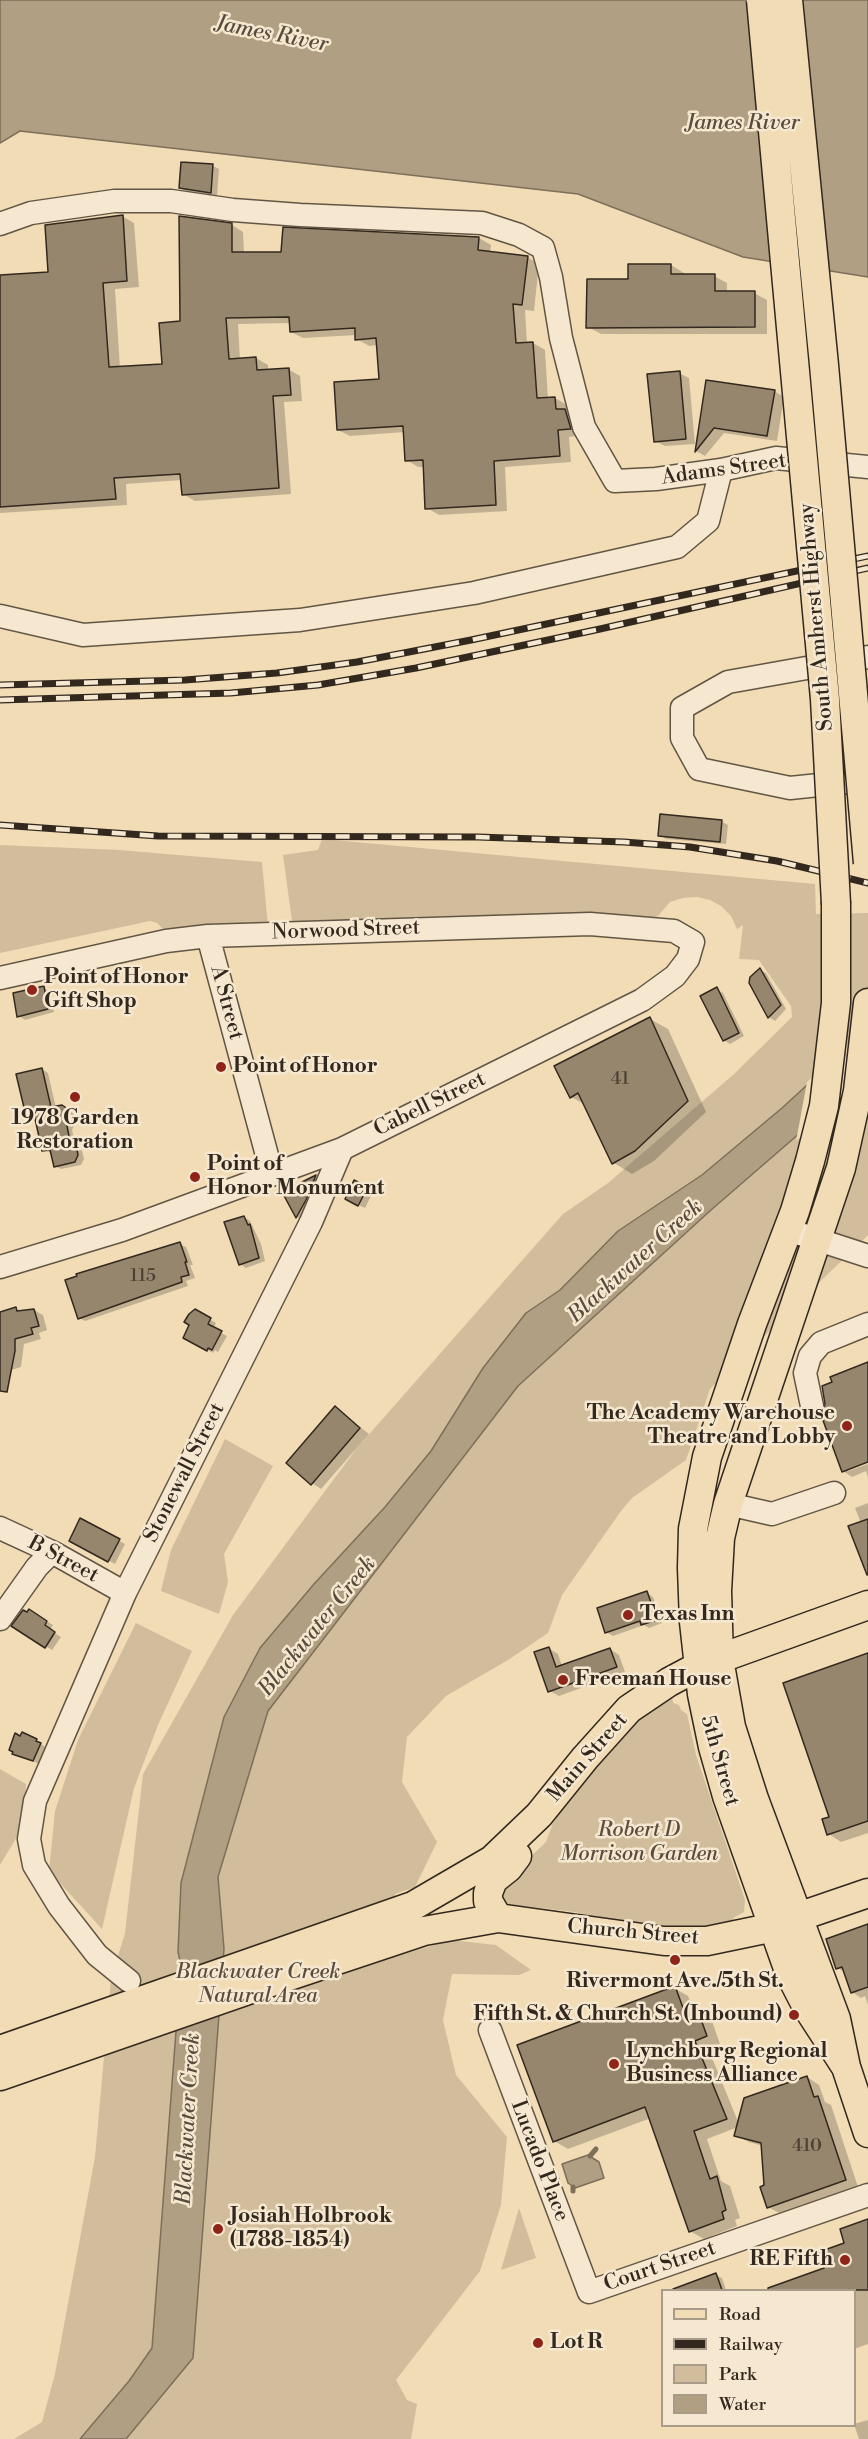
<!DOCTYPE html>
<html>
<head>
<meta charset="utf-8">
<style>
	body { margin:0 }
	#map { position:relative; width:868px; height:2439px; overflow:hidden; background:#f1dcb6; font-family:"Libre Bodoni",serif }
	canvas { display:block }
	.legend { position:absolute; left:661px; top:2289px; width:195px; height:138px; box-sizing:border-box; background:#f6e8d0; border:2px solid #a89b89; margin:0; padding:8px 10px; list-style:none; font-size:18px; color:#33281e }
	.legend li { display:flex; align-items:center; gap:12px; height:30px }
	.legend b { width:30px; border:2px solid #a89b89 }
</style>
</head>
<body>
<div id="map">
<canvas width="868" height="2439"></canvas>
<ul class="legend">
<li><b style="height:8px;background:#f1dcb6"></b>Road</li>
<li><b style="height:8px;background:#33281e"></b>Railway</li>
<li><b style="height:16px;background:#d1bd9c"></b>Park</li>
<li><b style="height:16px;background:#b09f82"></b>Water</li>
</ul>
</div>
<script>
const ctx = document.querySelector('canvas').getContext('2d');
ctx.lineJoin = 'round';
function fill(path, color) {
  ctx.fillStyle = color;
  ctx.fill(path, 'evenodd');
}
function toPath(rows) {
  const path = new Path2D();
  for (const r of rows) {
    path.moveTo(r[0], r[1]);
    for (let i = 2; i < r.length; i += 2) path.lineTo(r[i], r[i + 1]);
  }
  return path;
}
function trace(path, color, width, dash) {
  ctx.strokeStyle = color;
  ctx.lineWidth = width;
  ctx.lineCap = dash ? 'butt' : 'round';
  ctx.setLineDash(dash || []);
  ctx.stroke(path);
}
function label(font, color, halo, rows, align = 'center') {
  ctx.font = font + ' "Libre Bodoni",serif';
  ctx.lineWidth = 5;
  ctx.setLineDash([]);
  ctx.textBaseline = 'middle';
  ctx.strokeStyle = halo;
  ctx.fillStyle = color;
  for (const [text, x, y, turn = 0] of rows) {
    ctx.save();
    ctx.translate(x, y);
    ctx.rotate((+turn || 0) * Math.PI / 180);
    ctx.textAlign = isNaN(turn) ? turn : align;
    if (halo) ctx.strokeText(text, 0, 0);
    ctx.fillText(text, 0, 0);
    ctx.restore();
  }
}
fill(toPath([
	[322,839,815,884,816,914,868,913,868,1235,710,1389,686,1460,632,1498,621,1511,562,1595,548,1633,508,1660,446,1696,407,1737,402,1782,437,1842,415,1887,395,1894,404,1954,451,1940,496,1945,531,1970,519,1975,452,1974,443,2020,456,2075,507,2137,501,2205,480,2271,396,2380,407,2400,417,2404,411,2439,14,2439,42,2422,55,2374,95,2157,111,1979,125,1933,143,1774,233,1615,357,1448,563,1214,608,1183,734,1074,792,1017,791,1006,759,960,739,959,743,925,737,929,731,916,721,906,710,900,697,897,683,898,670,902,658,916,647,919,293,928,283,855,318,850],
	[0,845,119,850,262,862,268,927,169,935,157,923,150,921,0,953],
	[225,1439,273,1466,224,1554,228,1582,219,1614,161,1591,171,1550],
	[136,1623,192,1651,158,1725,134,1788,102,1929,49,1871,55,1811,78,1740],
	[672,1697,673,1703,679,1705,681,1710,687,1714,696,1755,745,1900,744,1912,733,1918,735,1926,692,1930,616,1922,575,1912,506,1904,501,1899,501,1885,546,1842,553,1823,560,1812,604,1755,645,1713],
	[0,1769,26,1784,24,1825,0,1865],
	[519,2208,536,2258,501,2270]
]), '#d1bd9c');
const water = toPath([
	[0,0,868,0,868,277,743,257,578,194,20,131,0,143,0,0],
	[868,1029,868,1074,711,1210,518,1386,268,1711,218,1877,224,1949,193,2358,126,2439,80,2439,129,2381,152,2348,181,1965,178,1952,181,1883,224,1717,260,1648,314,1584,385,1507,431,1451,483,1368,526,1313,560,1290,618,1231,702,1175,782,1108,868,1029],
	[588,2155,599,2162,604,2178,575,2188,568,2183,562,2164,588,2155]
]);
fill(water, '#b09f82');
trace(water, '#7e6f5a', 1.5);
fill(toPath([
	[866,1027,868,1078,796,1141,807,1082]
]), '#f1dcb6');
fill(toPath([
	[182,163,213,166,219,169,217,196,186,191,180,188],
	[122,216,134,223,139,287,115,289,120,368,163,365,182,322,232,225,243,232,244,254,282,253,479,238,491,245,490,253,527,257,539,264,534,311,525,310,527,344,533,343,545,350,548,399,555,398,567,405,567,411,577,417,582,435,569,437,571,462,505,467,507,511,439,515,427,508,425,467,418,467,407,460,405,432,350,436,338,430,380,380,378,345,369,346,357,339,357,335,303,338,291,332,291,323,238,324,240,360,256,358,268,365,268,371,288,369,300,376,302,401,284,402,291,494,195,501,183,494,182,480,126,484,127,505,0,513,0,277,50,273],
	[671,265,684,273,684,276,714,276,727,283,727,293,754,293,767,300,767,334,601,334,588,327,629,281],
	[679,373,689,378,695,444,665,446,655,441],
	[707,381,774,391,784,397,777,441,724,433,705,456,696,451],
	[722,822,728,825,726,844,666,839,660,835],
	[760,970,766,973,786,1009,775,1021,769,1017,753,988],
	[43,988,49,991,54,1012,25,1020,19,1016],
	[716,989,723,993,744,1036,730,1044,724,1040],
	[650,1019,668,1029,706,1112,654,1161,632,1174,614,1163,586,1105,571,1097],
	[42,1069,48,1073,56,1108,61,1106,74,1114,76,1122,72,1130,76,1146,82,1151,84,1159,81,1165,61,1169,55,1166,52,1153,43,1150,36,1118,27,1115],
	[316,1176,322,1179,302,1220,297,1217,284,1193],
	[367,1188,373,1192,365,1208,352,1202],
	[244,1217,250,1221,261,1244,265,1261,246,1268,240,1264],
	[179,1244,186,1247,193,1265,190,1265,195,1278,186,1281,188,1286,85,1321,79,1318],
	[16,1309,22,1312,34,1310,43,1315,47,1330,39,1333,41,1339,24,1344,21,1367,8,1371,0,1371,0,1313],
	[195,1311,216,1323,213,1329,227,1336,218,1352,215,1350,213,1353,185,1337],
	[868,1364,868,1460,848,1468,848,1471,868,1464,868,1478,866,1471,852,1477,843,1471],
	[336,1408,369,1434,321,1489,312,1483],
	[868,1503,868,1574,861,1523,855,1508],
	[81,1520,125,1544,115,1564,71,1541],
	[647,1593,653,1597,662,1623,649,1628,644,1625,613,1636,606,1632],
	[29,1611,53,1625,50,1630,61,1637,52,1650,13,1626],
	[548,1648,558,1654,562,1666,610,1649,619,1655,625,1672,559,1696,550,1691],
	[868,1654,868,1833,841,1842,829,1834],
	[36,1740,46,1748,40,1764,20,1757],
	[868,1926,868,2005,865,1996,861,1998,852,1992,846,1973,838,1968],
	[674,1988,688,1996,695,2014,698,2013,712,2021,720,2044,708,2048,739,2124,807,2077,819,2085,825,2102,831,2105,858,2187,781,2214,768,2207,763,2146,749,2142,736,2135,738,2127,707,2139,721,2181,730,2186,740,2218,735,2220,737,2226,704,2239,690,2231,651,2118,568,2149,554,2141],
	[868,2221,868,2344,854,2349,854,2290,766,2290,826,2269,846,2244],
	[715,2275,722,2278,726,2290,689,2290,688,2285],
	[868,2420,868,2439,859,2439,854,2424]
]), '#0003');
trace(toPath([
	[590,2156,596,2149],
	[573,2191,573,2187]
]), '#7e6f5a', 5);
const building = toPath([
	[181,162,213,164,211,193,179,188,181,162],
	[123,215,127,281,103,283,109,367,162,364,159,323,180,321,179,216,232,223,232,252,281,252,283,227,479,237,478,250,528,256,522,305,513,304,516,343,533,342,537,398,555,397,556,409,565,409,571,429,558,430,560,456,494,461,496,505,425,509,423,460,405,461,403,426,337,430,334,382,379,379,376,338,355,340,355,328,290,332,289,317,226,318,229,359,256,357,257,370,289,368,291,395,273,396,279,488,182,495,180,474,114,478,116,499,0,507,0,275,48,272,45,225,123,215],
	[628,264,671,264,671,274,715,274,715,291,755,291,755,327,586,328,587,279,628,279,628,264],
	[680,371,686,439,654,442,647,374,680,371],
	[706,380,775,390,767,436,714,428,695,452,706,380],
	[660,814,722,820,720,842,658,836,660,814],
	[760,968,781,1005,768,1018,749,983,750,977,760,968],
	[44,986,48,1009,17,1017,13,993,44,986],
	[717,987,739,1033,723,1041,700,996,717,987],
	[650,1017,688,1101,635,1151,612,1164,578,1093,570,1098,554,1066,650,1017],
	[42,1068,51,1107,62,1105,68,1109,70,1118,67,1126,70,1141,76,1145,78,1155,75,1162,54,1167,50,1150,42,1151,34,1114,26,1116,16,1074,42,1068],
	[316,1175,306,1200,296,1218,282,1192,316,1175],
	[354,1180,368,1187,358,1206,345,1199,354,1180],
	[244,1216,248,1225,250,1224,259,1258,239,1265,224,1222,244,1216],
	[180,1242,187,1262,185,1262,189,1275,181,1277,182,1282,78,1319,65,1280,77,1276,76,1274,180,1242],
	[16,1307,17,1311,34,1309,39,1326,31,1328,33,1334,15,1339,15,1351,7,1392,0,1391,0,1312,16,1307],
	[195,1309,211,1318,208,1324,222,1331,212,1350,208,1348,207,1351,183,1338,189,1325,184,1322,189,1314,195,1309],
	[868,1362,868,1462,842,1472,821,1415,825,1404,822,1386,832,1382,830,1377,868,1362],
	[335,1406,360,1428,311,1485,286,1463,335,1406],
	[80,1518,120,1539,108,1562,69,1541,80,1518],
	[868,1519,868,1575,867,1575,848,1526,868,1519],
	[647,1591,657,1620,641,1625,640,1621,605,1633,597,1608,647,1591],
	[29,1609,47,1621,45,1625,55,1632,45,1648,11,1626,23,1610,27,1612,29,1609],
	[549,1647,556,1667,610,1648,617,1667,548,1692,534,1652,549,1647],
	[868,1653,868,1821,827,1835,822,1819,829,1817,783,1683,868,1653],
	[22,1732,37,1739,36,1741,41,1743,33,1761,12,1754,13,1752,9,1750,15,1733,20,1736,22,1732],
	[868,1924,868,1987,851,1993,842,1967,836,1969,826,1939,868,1924],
	[675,1986,686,2016,698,2011,707,2036,695,2041,727,2119,694,2131,710,2179,717,2176,726,2210,722,2212,724,2219,689,2232,645,2107,553,2142,517,2045,675,1986],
	[807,2076,814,2097,818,2096,846,2180,767,2208,760,2187,764,2185,761,2143,734,2136,744,2098,807,2076],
	[868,2219,868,2290,768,2290,768,2288,824,2268,819,2252,844,2243,840,2229,868,2219],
	[716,2273,722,2290,673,2290,673,2289,716,2273]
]);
fill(building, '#96866d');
trace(building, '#33281e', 1.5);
const minor = toPath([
	[0,224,31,213,114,201,171,201,233,210,300,215,482,223,519,235,543,248,551,277,561,338,584,427,615,481,656,479,721,470,776,458,868,467],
	[0,616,83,635,300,620,474,593,677,547,708,521,721,470],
	[868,657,728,682,682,708,682,738,699,769,790,788,868,780],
	[208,936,272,1174],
	[0,978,166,941,208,936,590,924,674,931,693,942,688,959,675,976,642,1000,342,1149,122,1230,0,1267],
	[788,1230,868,1256],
	[812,1406,805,1373,810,1356,821,1343,868,1324],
	[728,1504,772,1514,834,1493],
	[0,1528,52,1552,125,1593],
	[0,1619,37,1567,52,1552],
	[129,1981,97,1955,59,1906,34,1865,29,1839,35,1801,125,1593,311,1222,342,1149],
	[490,2030,589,2292,868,2195]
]);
const major = toPath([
	[836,904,836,1003,824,1106,810,1161,795,1211,752,1324,707,1457,693,1529,692,1568,694,1622,702,1694,713,1747,727,1796,790,1974,807,2007,846,2067],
	[868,1003,858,1091,841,1168,728,1504,720,1538,717,1591,719,1659,731,1727,754,1799,836,2019,846,2067,868,2133],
	[498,1918,488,1901,488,1893,493,1880,508,1868,517,1856],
	[0,2050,413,1906,492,1860,539,1815,585,1758,629,1709,669,1682,699,1666,868,1605],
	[0,2076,274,1981,424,1931,498,1918,664,1941,707,1941,760,1930,868,1893]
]);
trace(minor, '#625544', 25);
trace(major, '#33281e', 31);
trace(minor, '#f6e8d0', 22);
trace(major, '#f1dcb6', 28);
const rail = toPath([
	[0,685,185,680,277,673,357,662,471,640,868,556],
	[0,700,231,693,318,685,416,668,600,629,868,568],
	[0,825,158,836,478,837,624,842,690,847,777,861,868,883]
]);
trace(rail, '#33281e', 7);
trace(rail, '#f6e8d0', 4.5, [14]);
const majorBridge = toPath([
	[761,0,825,699,836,904],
	[788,0,824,365,868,863]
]);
trace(majorBridge, '#33281e', 31, []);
trace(majorBridge, '#f1dcb6', 28);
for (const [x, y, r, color] of [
	[32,990,6,"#8f2418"],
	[221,1067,6,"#8f2418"],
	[75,1097,6,"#8f2418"],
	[195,1177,6,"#8f2418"],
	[847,1426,6,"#8f2418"],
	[628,1615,6,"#8f2418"],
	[563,1680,6,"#8f2418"],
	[675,1960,6,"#8f2418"],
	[794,2015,6,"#8f2418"],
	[614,2064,6,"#8f2418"],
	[218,2229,6,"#8f2418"],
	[845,2260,6,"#8f2418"],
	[538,2343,6,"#8f2418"]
]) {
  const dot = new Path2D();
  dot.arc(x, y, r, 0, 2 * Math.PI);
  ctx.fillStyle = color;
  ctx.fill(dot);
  trace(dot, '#f6e8d0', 2);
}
label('18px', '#4c4032', null, [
	["41",620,1080],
	["115",143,1277],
	["410",807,2147]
]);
label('21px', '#33281e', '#f6e8d0', [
	["Adams Street",724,470,-8],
	["South Amherst Highway",817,617,-95],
	["Norwood Street",346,931,-2],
	["A Street",226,1003,75],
	["Cabell Street",430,1105,-26],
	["Stonewall Street",185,1473,-63],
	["B Street",63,1560,28],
	["Main Street",588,1758,-49],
	["5th Street",719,1761,74],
	["Church Street",633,1933,5],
	["Lucado Place",539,2161,69],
	["Court Street",660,2267,-19]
]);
label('bold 21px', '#33281e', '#f6e8d0', [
	["Point of Honor",44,978],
	["Gift Shop",44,1002],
	["Point of Honor",233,1067],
	["1978 Garden",75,1119,"center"],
	["Restoration",75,1143,"center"],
	["Point of",207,1165],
	["Honor Monument",207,1189],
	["The Academy Warehouse",835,1414,"right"],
	["Theatre and Lobby",835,1438,"right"],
	["Texas Inn",640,1615],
	["Freeman House",575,1680],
	["Rivermont Ave./5th St.",675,1982,"center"],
	["Fifth St. & Church St. (Inbound)",782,2015,"right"],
	["Lynchburg Regional",626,2052],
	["Business Alliance",626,2076],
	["Josiah Holbrook",230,2217],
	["(1788-1854)",230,2241],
	["RE Fifth",833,2260,"right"],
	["Lot R",550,2343]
], 'left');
label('italic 21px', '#5a4d3e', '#f6e8d0', [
	["Robert D",639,1831],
	["Morrison Garden",639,1855],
	["Blackwater Creek",258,1973],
	["Natural Area",258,1997]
]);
label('italic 22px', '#584c3c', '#f6e8d0', [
	["James River",272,35,11],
	["James River",743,124],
	["Blackwater Creek",636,1262,-42],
	["Blackwater Creek",318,1627,-51],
	["Blackwater Creek",189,2119,-87]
]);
</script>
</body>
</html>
